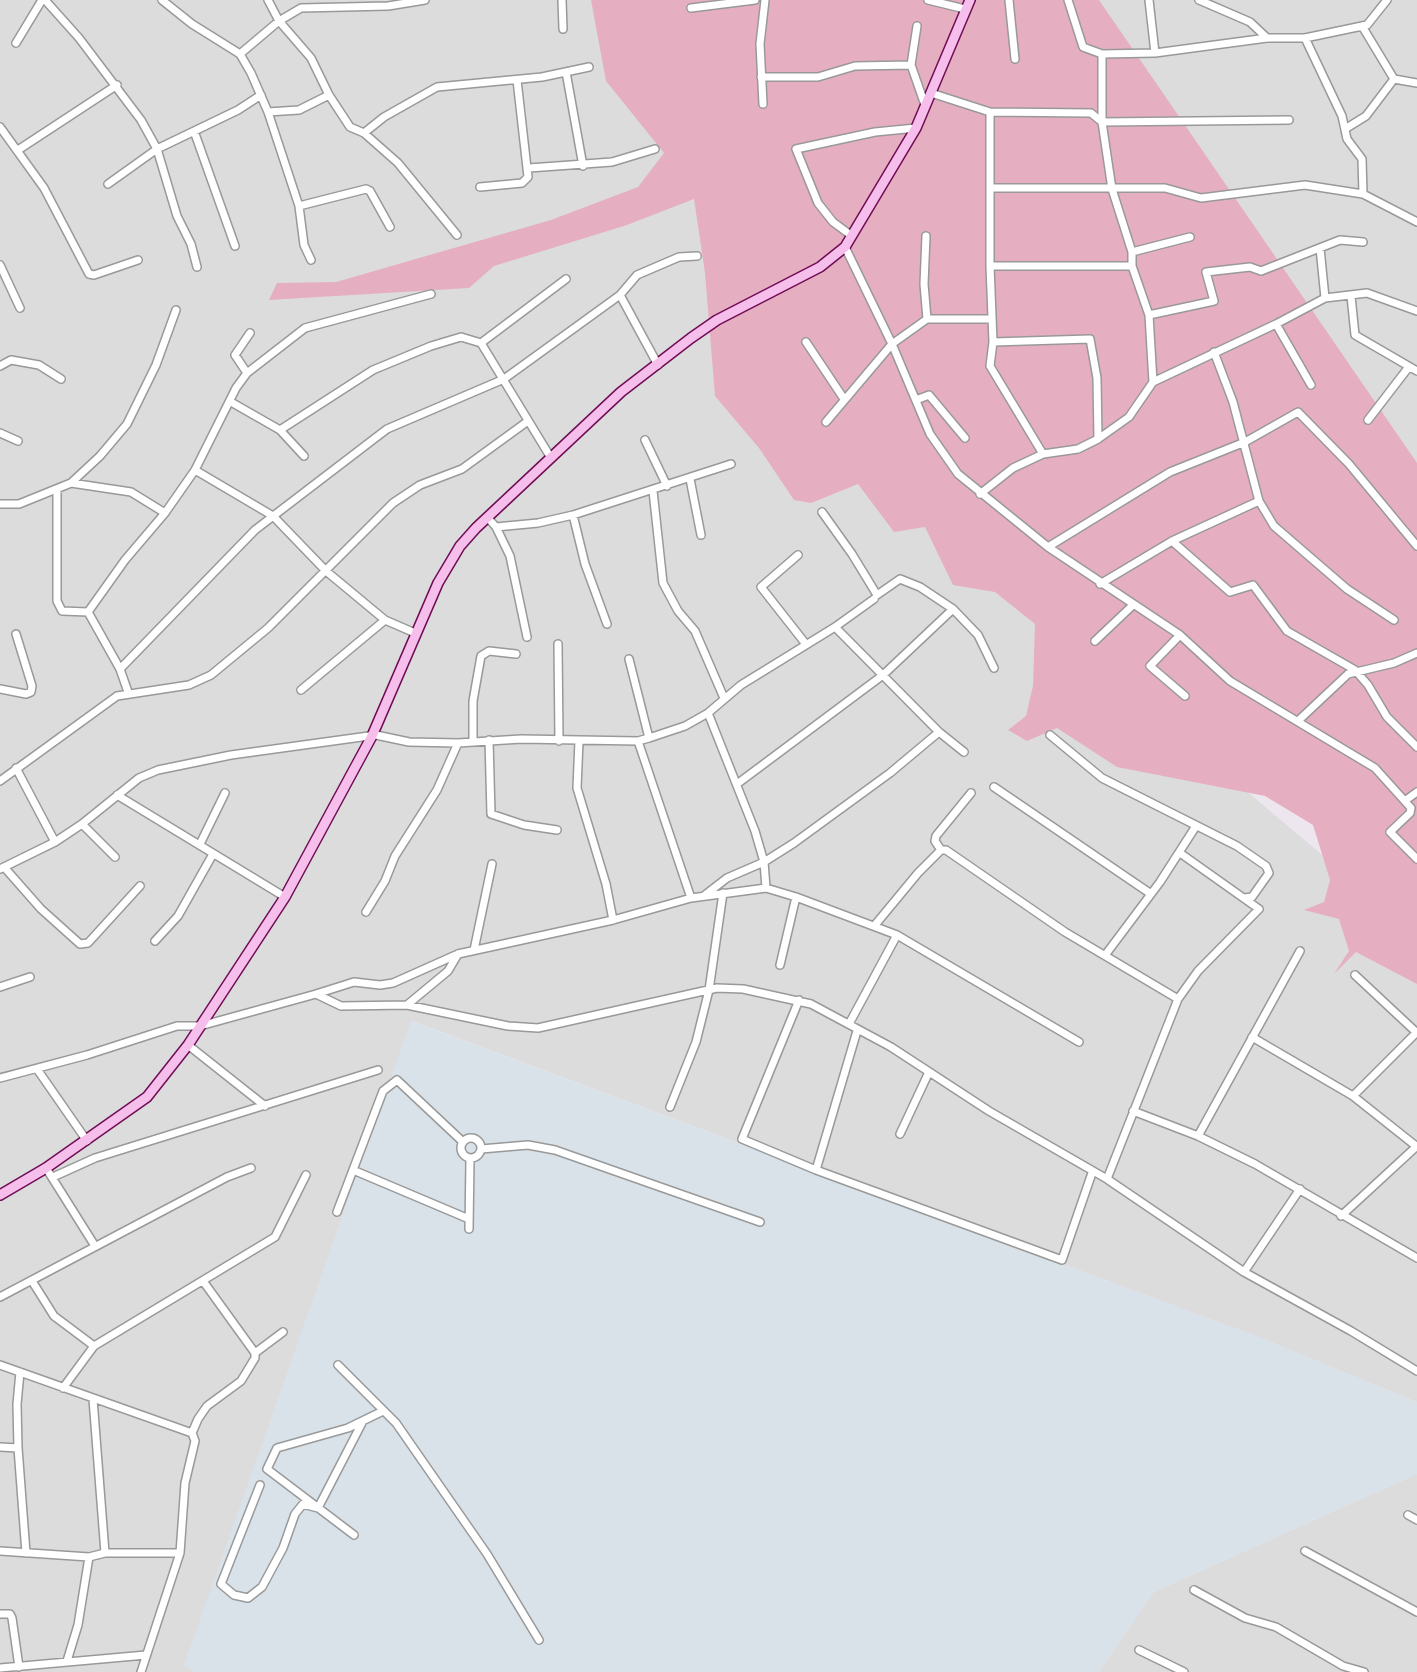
<!DOCTYPE html>
<html>
<head>
<meta charset="utf-8">
<style>
	body { margin:0 }
	canvas { display:block; background:#eee6ef }
</style>
</head>
<body>
<canvas width="1417" height="1672"></canvas>
<script>
const ctx = document.querySelector('canvas').getContext('2d');
ctx.lineJoin = 'round';
function fill(path, color) {
  ctx.fillStyle = color;
  ctx.fill(path, 'evenodd');
}
function toPath(rows) {
  const path = new Path2D();
  for (const r of rows) {
    if (r.length === 3) {
      path.moveTo(r[0] + r[2], r[1]);
      path.arc(r[0], r[1], r[2], 0, 2 * Math.PI);
      continue;
    }
    path.moveTo(r[0], r[1]);
    for (let i = 2; i < r.length; i += 2) path.lineTo(r[i], r[i + 1]);
  }
  return path;
}
function trace(path, color, width, dash) {
  ctx.strokeStyle = color;
  ctx.lineWidth = width;
  ctx.lineCap = dash ? 'butt' : 'round';
  ctx.setLineDash(dash || []);
  ctx.stroke(path);
}
fill(toPath([
	[0,0,645,0,999,574,1048,643,1244,789,1417,935,1417,1402,1261,1338,412,1021,185,1665,195,1672,0,1672],
	[687,0,1417,0,1417,899],
	[1417,1474,1417,1672,1099,1672,1154,1592]
]), '#dcdcdd');
fill(toPath([
	[411,1021,1261,1338,1417,1402,1417,1474,1154,1592,1099,1672,196,1672,184,1665]
]), '#d8e2e8');
fill(toPath([
	[591,0,1099,0,1417,463,1417,984,1356,952,1334,974,1349,951,1339,919,1304,910,1324,902,1330,880,1313,825,1265,796,1117,767,1057,728,1027,741,1008,730,1026,716,1033,686,1035,624,995,592,953,585,925,527,894,532,858,484,811,503,794,500,759,448,715,396,705,273,694,199,627,225,494,266,469,288,269,300,277,283,336,282,551,220,638,187,664,153,606,81]
]), '#e6afc1');
const street = toPath([
	[45,0,79,38,141,120,157,149,177,216,191,244,197,267],
	[162,0,192,24,240,54,251,73,268,112,299,206,304,245,311,260],
	[268,0,279,21,311,58,329,95,350,127,364,133,398,163,457,235],
	[562,0,563,29],
	[928,0,965,9],
	[1009,0,1015,59],
	[1068,0,1083,47,1102,54],
	[1149,0,1155,53],
	[1199,0,1250,22,1267,38],
	[691,8,755,0],
	[917,26,911,65,925,105],
	[1362,26,1394,79,1417,83],
	[1305,38,1342,116,1347,139,1362,159,1363,194],
	[16,43,42,0],
	[240,54,279,21,301,8,388,6,425,0],
	[566,72,583,166],
	[761,77,818,77,855,66,911,65],
	[931,93,990,112,1091,113,1102,122,1289,120],
	[763,104,760,44,765,0],
	[268,112,299,110,329,95],
	[990,112,990,266,993,342,1090,339,1097,378,1098,439],
	[0,127,44,188,89,274,94,275,138,260],
	[1345,129,1366,116,1394,79],
	[194,131,235,246],
	[364,133,384,117,437,87,542,77,589,67],
	[18,150,117,85],
	[529,168,612,162,655,149],
	[108,184,157,149,238,110,261,95],
	[480,187,522,183,528,177,517,80],
	[991,188,1165,188,1201,198,1305,185,1363,194,1417,222],
	[299,206,366,189,370,191,390,227],
	[852,236,833,222,818,203,796,149,875,132,916,128],
	[926,236,924,284,927,319],
	[845,247,892,344,930,434,958,474,1048,547,1180,635,1230,681,1375,768,1411,808,1410,813,1390,832,1417,859],
	[1320,248,1325,298],
	[1132,252,1190,237],
	[0,265,20,308],
	[990,266,1132,266],
	[620,295,658,365],
	[1351,296,1355,335,1417,371],
	[1149,315,1214,301,1206,272,1250,267,1261,271,1340,240,1363,242],
	[1276,324,1311,385],
	[806,342,844,399],
	[993,342,990,366,1043,454],
	[481,343,566,279],
	[1214,352,1233,402,1259,501,1274,526,1347,589,1394,620],
	[0,366,11,360,39,365,61,379],
	[247,373,235,355,250,333],
	[1153,382,1149,315,1132,266,1132,252,1112,189,1102,122,1102,54,1155,53,1267,38,1305,38,1367,25,1387,0],
	[916,400,929,395,965,438],
	[231,402,280,430,304,456],
	[1368,420,1408,368],
	[826,422,892,344,927,319,992,319],
	[280,430,373,370,431,346,461,337,481,343,551,458],
	[0,433,18,441],
	[645,440,667,486],
	[195,470,273,516,326,571,385,620,415,633],
	[690,479,701,535],
	[71,483,131,492,165,513],
	[57,490,57,601,62,611,88,612,120,669,128,692],
	[653,491,663,583,678,611,695,631,724,698],
	[980,494,1013,468,1043,454,1078,449,1098,439,1129,417,1153,382,1276,324,1325,298,1367,293,1417,311],
	[0,504,19,504,71,483,100,456,127,424,156,365,176,310],
	[822,512,852,554,877,595,900,579,920,587,953,609,978,635,994,668],
	[573,515,585,564,607,624],
	[487,517,496,527,510,556,527,637],
	[496,527,538,523,573,515,731,464],
	[1172,541,1230,592,1253,585,1287,631,1355,670,1368,685,1387,717,1417,747],
	[1048,547,1170,472,1245,442,1298,412,1349,464,1417,546],
	[798,555,761,587,805,643],
	[1100,584,1172,541,1259,501],
	[88,612,125,560,165,513,195,470,236,388,247,373,305,328,431,294],
	[835,627,939,732,964,752],
	[1180,635,1150,666,1185,696],
	[1095,641,1133,605],
	[558,644,559,741],
	[629,659,649,738],
	[120,669,255,530,387,429,504,379,620,295,637,275,679,257,697,256],
	[0,689,26,694,31,692,32,686,16,634],
	[301,690,385,620],
	[708,713,755,831,764,862,766,888],
	[1299,720,1348,674,1394,663,1417,653],
	[1050,735,1102,778,1237,846,1266,866,1269,873,1252,897,1244,898],
	[489,740,491,814,524,825,557,830],
	[473,741,473,701,481,656,489,651,516,654],
	[579,741,577,788,606,884,613,920],
	[638,741,691,898],
	[16,768,55,842],
	[0,781,117,696,189,685,211,675,268,628,393,503,420,485,462,469,528,421],
	[737,784,883,675,953,609],
	[994,787,1151,894],
	[117,795,285,897],
	[1406,800,1417,792],
	[82,824,115,857],
	[200,844,225,793],
	[941,850,935,841,936,836,971,793],
	[4,867,41,909,80,944,88,943,140,886],
	[0,869,55,842,82,824,139,778,158,770,231,755,376,735,409,742,458,743,521,739,638,741,649,738,685,726,708,713,741,685,835,627,874,599],
	[705,895,727,878,764,862,794,843,890,773,939,732],
	[366,912,385,881,395,856,437,790,458,743],
	[875,925,918,873,941,850,946,850,1065,932,1178,999],
	[155,941,178,916,213,854],
	[474,950,492,864],
	[1106,954,1160,882,1196,826],
	[780,965,796,897],
	[1355,975,1416,1032],
	[0,987,30,977],
	[316,994,354,982,380,985,393,983,458,954,613,920,691,898,766,888,796,897,897,935,1079,1042],
	[799,1000,742,1139,816,1170,1062,1260,1092,1173],
	[407,1005,508,1026,538,1028,717,988,743,989,811,1004,891,1047,989,1111,1107,1179,1244,1272,1351,1331,1417,1371],
	[849,1024,897,935],
	[1252,1037,1353,1096,1416,1146],
	[188,1045,265,1106],
	[37,1069,87,1141],
	[0,1078,87,1055,177,1026,200,1026,316,994,341,1006,407,1005,448,971,458,954],
	[1353,1096,1417,1032],
	[670,1107,696,1042,709,990,723,893],
	[1133,1111,1198,1136,1255,1164,1417,1258],
	[900,1134,929,1072],
	[1198,1136,1300,951],
	[471,1148,10],
	[481,1149,528,1145,555,1150,760,1222],
	[46,1168,95,1246],
	[353,1170,469,1219],
	[816,1170,857,1031],
	[53,1177,95,1158,378,1070],
	[1107,1179,1178,999,1198,971,1259,909,1180,853],
	[337,1212,383,1091,397,1080,463,1142],
	[1341,1216,1417,1146],
	[469,1229,470,1159],
	[1244,1272,1300,1189],
	[32,1281,54,1316,94,1346],
	[203,1281,255,1353],
	[0,1297,227,1177,251,1168],
	[0,1365,192,1433],
	[338,1365,396,1423,487,1554,539,1640],
	[20,1372,17,1404,18,1448,26,1553],
	[63,1388,94,1346,275,1237,306,1175],
	[93,1399,105,1553],
	[0,1447,18,1448],
	[260,1485,221,1584,234,1595,248,1598,262,1587,283,1548,295,1514,303,1504,318,1508,363,1421],
	[1408,1515,1417,1520],
	[354,1535,267,1469,277,1448,348,1428,383,1411],
	[0,1551,89,1557,105,1553,180,1553],
	[1305,1551,1417,1612],
	[1194,1590,1245,1618,1276,1627,1343,1666,1364,1672],
	[0,1614,10,1614,12,1618,19,1667],
	[1139,1650,1184,1672],
	[67,1661,78,1625,89,1557],
	[0,1668,146,1655],
	[141,1672,180,1553,185,1483,195,1441,192,1433,198,1419,207,1406,241,1381,255,1358,255,1353,283,1332]
]);
const secondary = toPath([
	[0,1195,46,1168,147,1097,188,1045,285,897,372,736,438,583,460,546,476,528,621,392,691,338,717,320,820,267,845,247,916,128,970,0]
]);
trace(street, '#999', 10);
trace(secondary, '#700c55', 12);
trace(street, '#fff', 7);
trace(secondary, '#f6beea', 9);
</script>
</body>
</html>
